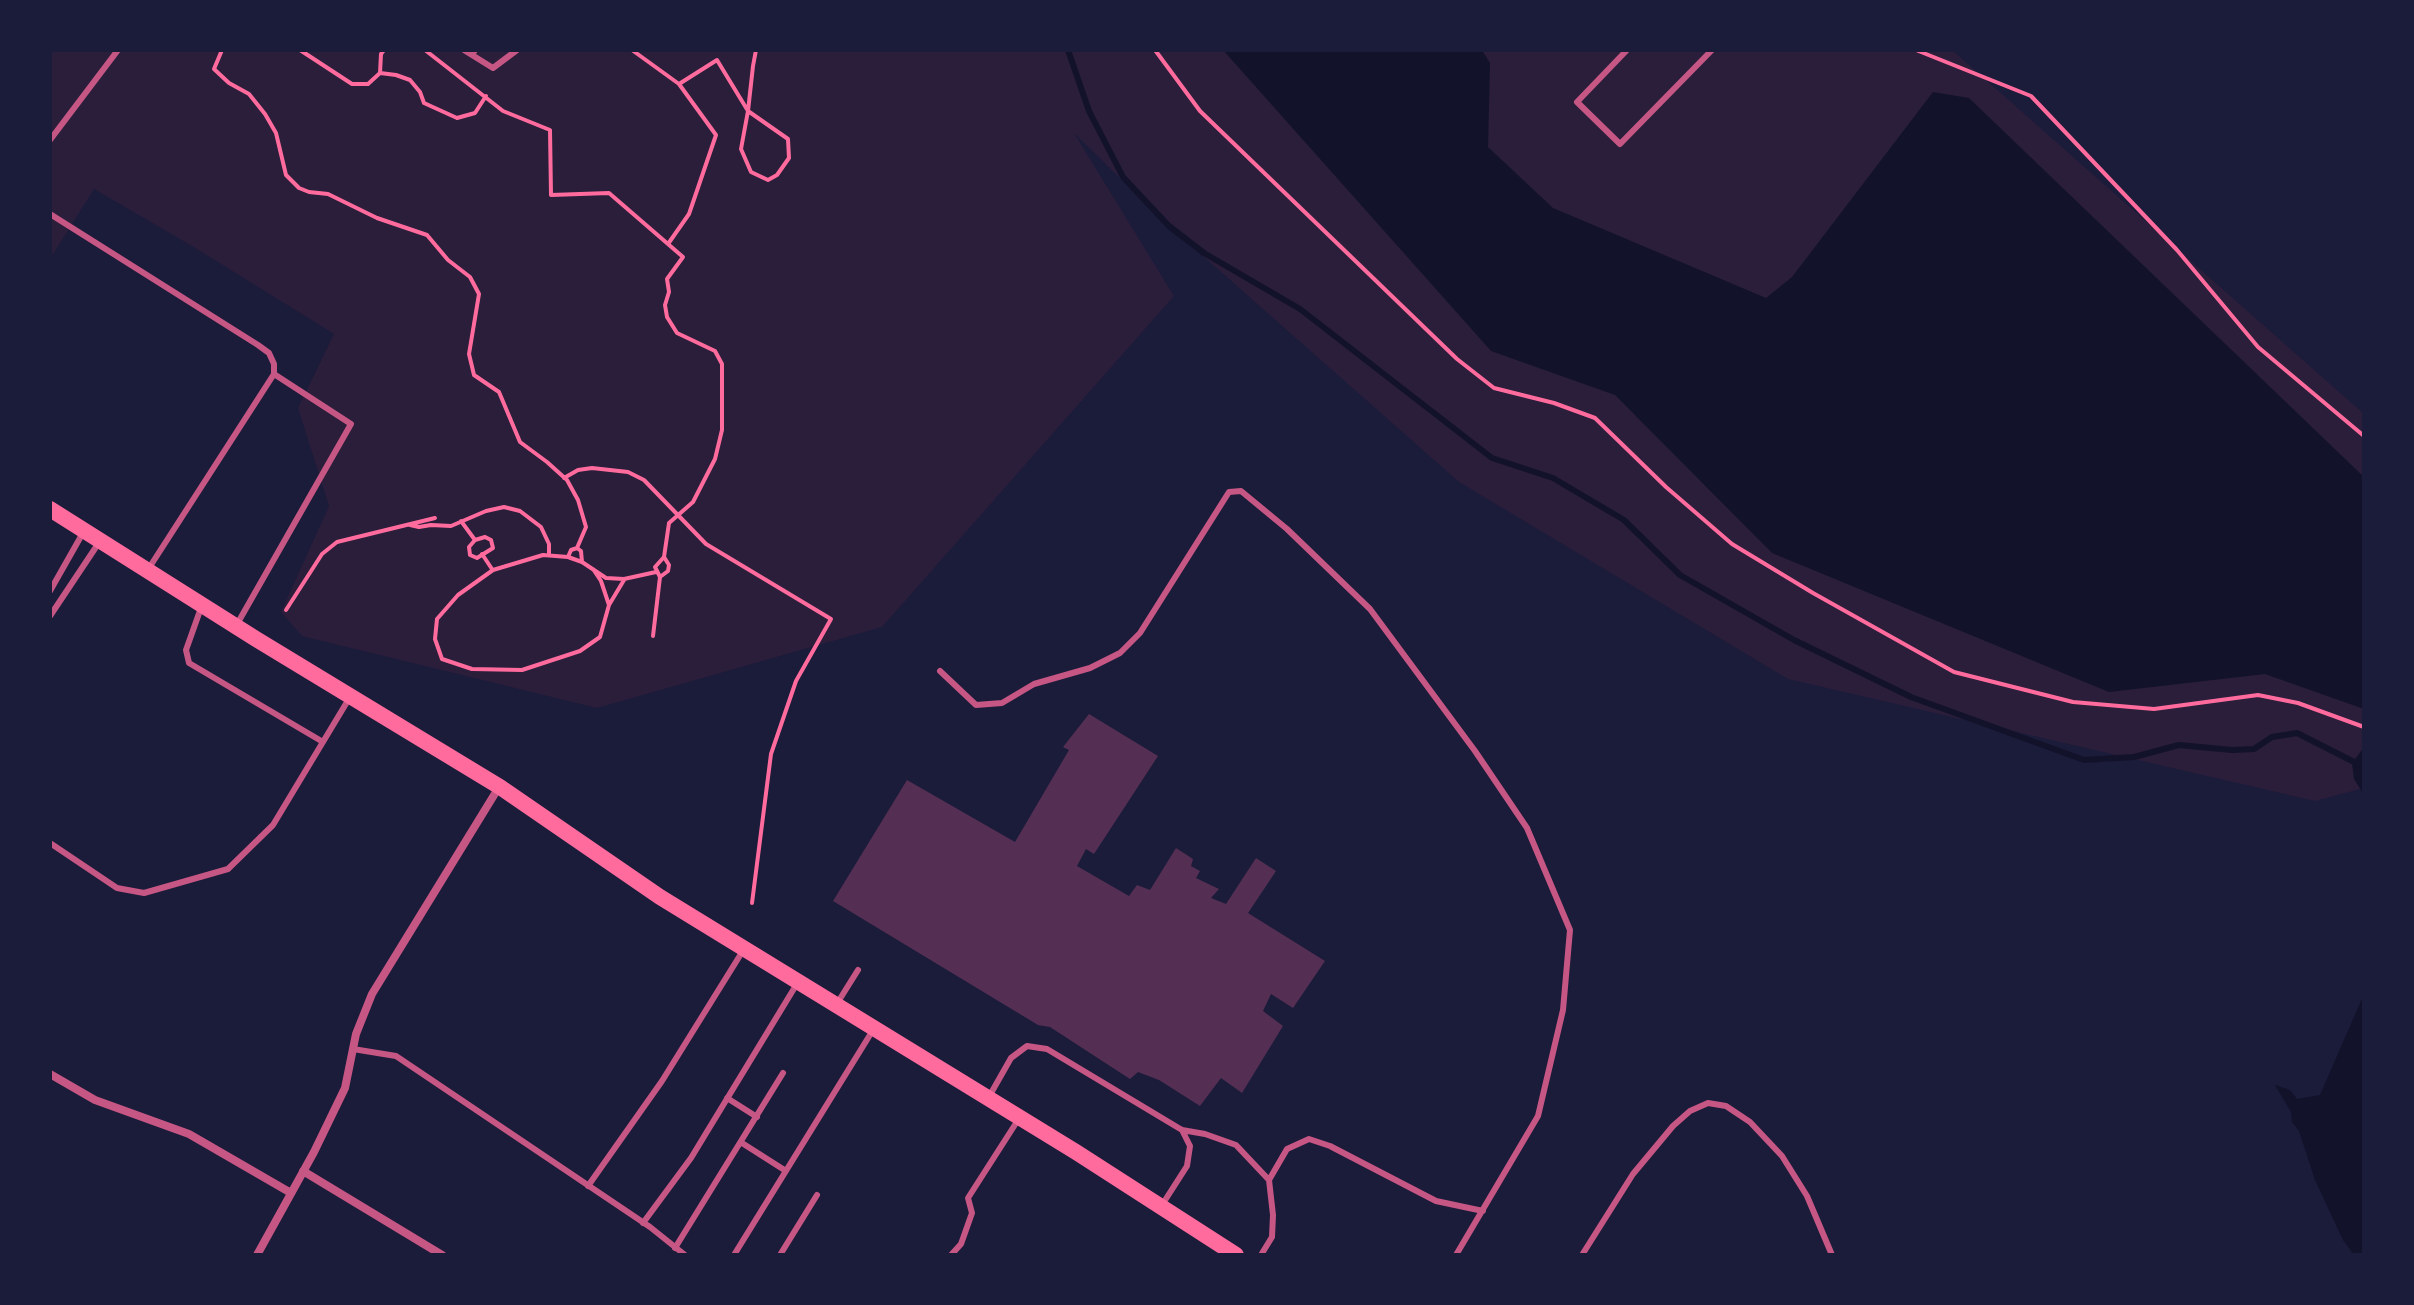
<!DOCTYPE html>
<html>
<head>
<meta charset="utf-8">
<style>
	body { margin:0 }
	#map { position:relative; width:2414px; height:1305px; overflow:hidden; background:#1b1b3a; font-family:Quicksand,sans-serif }
	canvas { display:block }
	.frame { position:absolute; inset:0; border:52px solid #1b1b3a; pointer-events:none }
</style>
</head>
<body>
<div id="map">
<canvas width="2414" height="1305"></canvas>
<div class="frame"></div>
</div>
<script>
const ctx = document.querySelector('canvas').getContext('2d');
ctx.lineJoin = 'round';
function fill(path, color) {
  ctx.fillStyle = color;
  ctx.fill(path, 'evenodd');
}
function toPath(rows) {
  const path = new Path2D();
  for (const r of rows) {
    path.moveTo(r[0], r[1]);
    for (let i = 2; i < r.length; i += 2) path.lineTo(r[i], r[i + 1]);
  }
  return path;
}
function trace(path, color, width, dash) {
  ctx.strokeStyle = color;
  ctx.lineWidth = width;
  ctx.lineCap = dash ? 'butt' : 'round';
  ctx.setLineDash(dash || []);
  ctx.stroke(path);
}
fill(toPath([
	[50,50,1952,50,2364,414,2364,788,2315,801,1788,679,1459,482,1169,226,1074,133,1174,296,882,627,597,708,302,636,281,612,329,506,298,408,334,334,192,246,94,189,50,259]
]), '#2a1e3b');
fill(toPath([
	[1223,50,1482,50,1490,63,1488,147,1553,208,1766,298,1792,277,1933,92,1969,98,2364,477,2364,709,2265,674,2109,692,1772,553,1615,395,1491,351],
	[2364,747,2364,795,2354,779,2352,763],
	[2364,994,2364,1255,2354,1255,2343,1240,2315,1180,2299,1131,2292,1122,2291,1112,2275,1085,2290,1090,2297,1099,2320,1095]
]), '#12122b');
trace(toPath([
	[1068,50,1089,111,1123,177,1169,226,1204,253,1300,309,1492,458,1553,478,1624,520,1680,575,1794,640,1911,697,2084,760,2134,757,2179,745,2232,750,2254,749,2272,737,2297,733,2364,767]
]), '#12122b', 6);
fill(toPath([
	[1089,714,1158,756,1094,854,1086,849,1077,866,1129,896,1137,885,1150,890,1176,848,1193,859,1191,866,1200,871,1196,878,1219,889,1211,898,1226,904,1256,858,1276,871,1248,913,1325,961,1293,1008,1271,994,1263,1011,1283,1026,1242,1093,1221,1078,1200,1106,1159,1080,1138,1072,1130,1079,1050,1027,1038,1025,833,901,907,780,1015,842,1069,750,1063,747]
]), '#542f53');
trace(toPath([
	[222,50,214,69,229,83,249,94,265,114,276,133,286,175,299,188,309,192,328,194,377,218,427,235,448,260,470,277,479,294,469,354,474,375,499,392,520,442,547,462,567,480,578,500,586,527,577,548],
	[300,50,352,84,368,84,380,73,381,54,384,50],
	[425,50,503,111,550,130,551,195,609,193,683,257,667,279,669,292,665,305,667,317,677,333,715,351,722,364,722,430,715,459,693,502,669,523,664,557,655,567,660,577,668,571,669,565,664,557],
	[632,50,679,84,716,135,689,214,668,244],
	[1155,50,1200,111,1457,359,1494,388,1554,403,1595,418,1666,487,1732,544,1813,593,1954,672,2073,702,2154,709,2258,695,2298,703,2364,727],
	[1916,50,2031,96,2177,250,2258,347,2364,436],
	[380,73,396,75,410,80,420,92,424,103,457,118,475,113,486,96],
	[679,84,717,60,748,111,788,139,789,158,777,175,768,180,751,172,741,149,748,111,753,66,756,50],
	[564,478,578,470,592,468,628,472,644,480,706,544,831,619,796,681,771,754,752,903],
	[461,521,475,540],
	[410,525,419,527,431,525,451,526,486,511,504,507,520,511,541,527,549,544,549,554],
	[485,537,491,540,493,548,477,558,470,555,469,547,475,540,485,537],
	[482,554,492,569],
	[568,557,543,555,493,570,458,595,437,619,435,639,442,659,472,669,522,670,580,651,600,637,609,605,601,581,593,569],
	[582,562,568,557,571,550,577,548,581,551,582,562,606,578,624,579,656,572],
	[609,605,624,580],
	[286,610,322,554,337,542,435,518],
	[653,636,660,577]
]), '#ff6b9d', 4);
trace(toPath([
	[464,50,472,55,475,50],
	[1627,50,1577,102,1620,144,1712,50],
	[472,55,493,68,517,50],
	[50,140,118,50],
	[50,214,258,345,269,353,274,364,274,374,149,568],
	[50,591,84,531],
	[202,605,186,650,189,663,323,742],
	[50,616,100,541],
	[236,626,351,424,274,374],
	[940,671,976,705,1002,703,1034,684,1090,668,1120,653,1140,633,1229,492,1241,491,1287,529,1370,609,1475,751,1527,828,1570,930,1563,1010,1538,1116,1456,1255],
	[50,843,117,888,144,893,228,869,273,825,350,697],
	[838,1002,858,970],
	[353,1049,396,1056,650,1227,685,1255],
	[990,1095,1011,1058,1027,1046,1047,1049,1182,1130,1205,1134,1236,1145,1269,1180,1273,1215,1272,1237,1261,1255],
	[727,1098,757,1117],
	[742,1143,786,1171],
	[1269,1180,1287,1149,1309,1139,1330,1146,1436,1201,1483,1211],
	[588,1186,662,1081,744,949],
	[1162,1205,1187,1166,1190,1146,1182,1130],
	[643,1223,691,1158,798,982],
	[675,1248,783,1073],
	[734,1255,873,1030],
	[780,1255,817,1195],
	[951,1255,961,1244,972,1213,968,1198,1018,1120],
	[1582,1255,1633,1174,1673,1126,1690,1111,1708,1103,1726,1106,1750,1122,1782,1156,1807,1196,1832,1255]
]), '#c65784', 6);
trace(toPath([
	[50,1074,95,1100,189,1134,291,1193],
	[303,1171,442,1255],
	[257,1255,314,1152,345,1088,356,1034,372,994,499,787]
]), '#c65784', 8);
trace(toPath([
	[50,509,256,639,500,787,660,897,1076,1152,1236,1255]
]), '#ff6b9d', 16);
</script>
</body>
</html>
